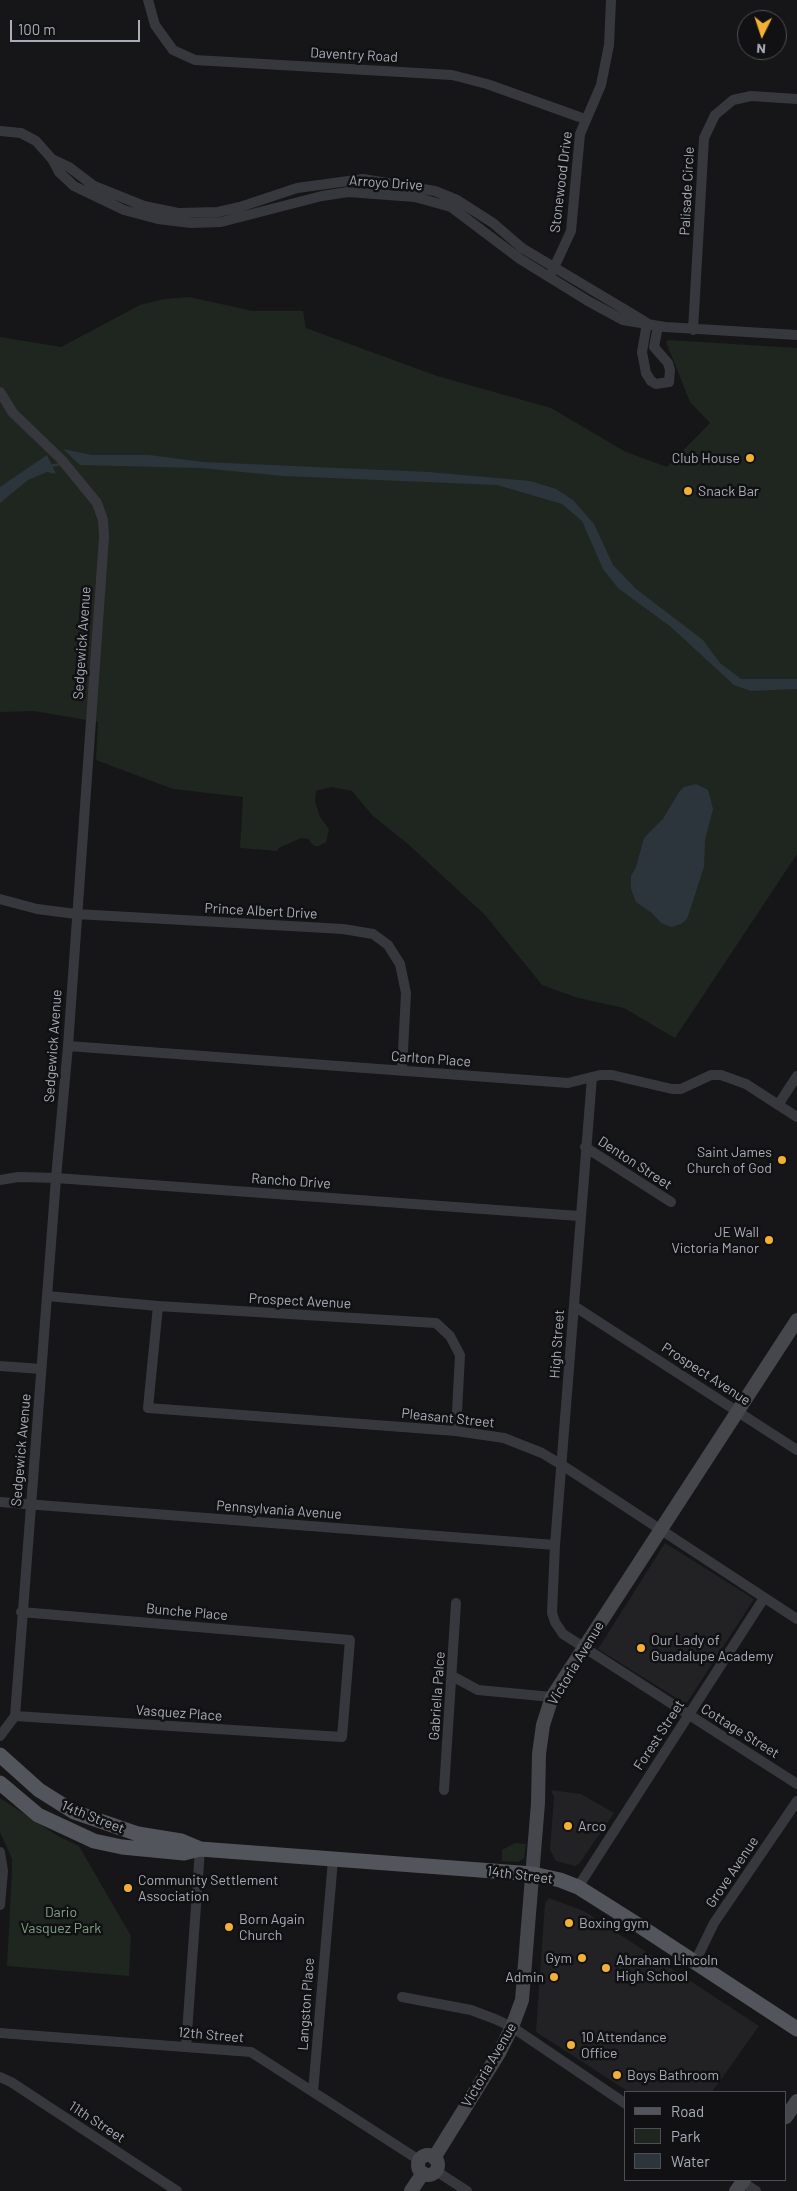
<!DOCTYPE html>
<html>
<head>
<meta charset="utf-8">
<style>
	body { margin:0 }
	#map { position:relative; width:797px; height:2191px; overflow:hidden; background:#161618; font-family:Barlow,sans-serif }
	canvas { display:block }
	.legend { position:absolute; left:624px; top:2091px; width:162px; height:90px; box-sizing:border-box; background:#111113; border:1px solid #4d4f55; margin:0; padding:6px 9px; list-style:none; font-size:15px; color:#a8adb8 }
	.legend li { display:flex; align-items:center; gap:10px; height:25px }
	.legend b { width:25px; border:1px solid #4d4f55 }
	.north { position:absolute; left:737px; top:10px; width:50px; height:50px; box-sizing:border-box; background:#111113; border:1px solid #4d4f55; border-radius:50%; rotate:184deg; font-size:14px; font-weight:700; line-height:20px; text-align:center; color:#a8adb8 }
	.north::after { content:''; display:block; margin:auto; width:18px; height:22px; background:#f2b134; clip-path:polygon(50% 0,100% 100%,50% 72%,0 100%) }
	.scale { position:absolute; left:10px; top:20px; width:130px; height:22px; box-sizing:border-box; border:2px solid #a8adb8; border-top:0; padding-left:6px; font-size:15px; line-height:18px; white-space:nowrap; color:#a8adb8; -webkit-text-stroke:4px #111113; paint-order:stroke }
</style>
</head>
<body>
<div id="map">
<canvas width="797" height="2191"></canvas>
<ul class="legend">
<li><b style="height:6px;background:#53555c"></b>Road</li>
<li><b style="height:14px;background:#1e261f"></b>Park</li>
<li><b style="height:14px;background:#2c353c"></b>Water</li>
</ul>
<div class="north">N</div>
<div class="scale">100 m</div>
</div>
<script>
const ctx = document.querySelector('canvas').getContext('2d');
ctx.lineJoin = 'round';
function fill(path, color) {
  ctx.fillStyle = color;
  ctx.fill(path, 'evenodd');
}
function toPath(rows) {
  const path = new Path2D();
  for (const r of rows) {
    if (r.length === 3) {
      path.moveTo(r[0] + r[2], r[1]);
      path.arc(r[0], r[1], r[2], 0, 2 * Math.PI);
      continue;
    }
    path.moveTo(r[0], r[1]);
    for (let i = 2; i < r.length; i += 2) path.lineTo(r[i], r[i + 1]);
  }
  return path;
}
function trace(path, color, width, dash) {
  ctx.strokeStyle = color;
  ctx.lineWidth = width;
  ctx.lineCap = dash ? 'butt' : 'round';
  ctx.setLineDash(dash || []);
  ctx.stroke(path);
}
function label(font, color, halo, rows, align = 'center') {
  ctx.font = font + ' Barlow,sans-serif';
  ctx.lineWidth = 5;
  ctx.setLineDash([]);
  ctx.textBaseline = 'middle';
  ctx.strokeStyle = halo;
  ctx.fillStyle = color;
  for (const [text, x, y, turn = 0] of rows) {
    ctx.save();
    ctx.translate(x, y);
    ctx.rotate((+turn || 0) * Math.PI / 180);
    ctx.textAlign = isNaN(turn) ? turn : align;
    if (halo) ctx.strokeText(text, 0, 0);
    ctx.fillText(text, 0, 0);
    ctx.restore();
  }
}
fill(toPath([
	[665,1543,754,1599,686,1704,598,1649],
	[551,1790,581,1794,614,1813,579,1864,575,1866,556,1861,550,1850,554,1797],
	[549,1898,584,1911,759,2026,712,2092,629,2092,536,2032,545,1903]
]), '#222225');
fill(toPath([
	[189,297,253,311,303,311,306,328,437,376,551,408,626,452,667,467,710,423,690,402,666,342,668,340,797,348,797,854,675,1038,624,1008,578,998,542,985,485,915,408,844,373,816,352,791,331,787,316,791,315,801,320,817,329,829,326,842,319,846,314,846,308,839,301,838,279,848,277,851,240,848,243,797,173,789,96,760,98,722,34,711,0,712,0,337,61,347,140,305,164,299],
	[0,1798,58,1836,79,1846,131,1936,129,1976,7,1966,12,1870,12,1859,0,1832],
	[515,1843,526,1844,524,1858,518,1862,502,1861,502,1850]
]), '#1e261f');
fill(toPath([
	[63,449,92,455,149,455,203,462,429,472,530,481,556,489,573,500,594,524,613,565,636,589,703,640,720,663,741,679,797,679,797,689,751,691,734,685,671,627,618,588,603,569,582,521,562,504,497,485,283,476,201,468,80,465],
	[47,455,56,474,47,472,28,480,0,503,0,487],
	[696,784,708,790,713,809,705,840,704,867,687,919,681,924,671,927,661,923,652,913,636,902,631,889,631,876,636,867,644,838,663,819,679,792,684,787]
]), '#2c353c');
trace(toPath([
	[49,466,61,464]
]), '#2c353c', 2.5);
trace(toPath([
	[148,0,155,25,173,50,195,60,452,75,487,84,585,119],
	[0,131,21,133,36,141,52,159,59,172,74,186,124,210,158,219,191,223,221,222,322,196,348,192,415,197,451,207,520,259,588,301,623,320,665,327,797,335],
	[52,159,69,167,94,186,144,206,178,213,218,212,240,207,297,188,363,179,435,191,457,200,493,223,522,248,644,321],
	[552,272,571,231,580,134,601,85,609,45,611,0],
	[647,323,642,352,646,373,651,381,656,384,669,382,670,370,668,363,654,347,658,326],
	[693,330,704,138,715,115,733,100,751,96,797,99],
	[0,392,13,413,61,459,97,503,103,520,104,537,68,1046,56,1178,15,1716,0,1736],
	[0,899,37,909,76,914,343,929,373,934,388,945,400,964,406,993,402,1070],
	[68,1046,568,1083,600,1075,612,1075,672,1089,681,1089,711,1075,721,1075,746,1084,797,1117],
	[592,1077,555,1545,552,1613,555,1622,563,1634,797,1784],
	[778,1105,797,1076],
	[585,1147,671,1202],
	[0,1180,18,1177,56,1178,579,1216],
	[47,1296,158,1306,436,1323,450,1336,460,1355,456,1431],
	[158,1306,148,1408,456,1431,504,1438,542,1453,562,1465,797,1619],
	[574,1306,797,1450],
	[0,1366,41,1369],
	[0,1502,555,1545],
	[452,1676,478,1690,552,1697],
	[15,1716,342,1737,350,1640,21,1612],
	[444,1790,456,1603],
	[0,1852,3,1871,0,1905],
	[578,1887,764,1598],
	[695,1962,714,1923,797,1801],
	[402,1997,471,2010,495,2019,512,2027,626,2104],
	[0,2033,251,2052,419,2160],
	[186,2047,200,1849],
	[0,2077,11,2082,177,2191],
	[313,2092,333,1860],
	[436,2171,467,2191],
	[739,2180,756,2191]
]), '#37383d', 10);
trace(toPath([
	[786,2117,797,2101],
	[428,2165,10],
	[434,2158,499,2053,512,2027,522,2000,538,1803,539,1754,543,1725,552,1697,797,1320],
	[411,2191,423,2173],
	[736,2191,744,2180]
]), '#45474d', 14);
trace(toPath([
	[0,1755,39,1790,74,1812,138,1834,181,1841,200,1849],
	[0,1783,38,1815,94,1841,122,1847,184,1853,200,1849,533,1874,560,1880,578,1887,635,1923,797,2029]
]), '#53555c', 15);
for (const [x, y, r, color] of [
	[750,458,5,"#f2b134"],
	[688,491,5,"#f2b134"],
	[782,1160,5,"#f2b134"],
	[769,1240,5,"#f2b134"],
	[641,1648,5,"#f2b134"],
	[568,1826,5,"#f2b134"],
	[128,1888,5,"#f2b134"],
	[569,1923,5,"#f2b134"],
	[229,1927,5,"#f2b134"],
	[582,1958,5,"#f2b134"],
	[606,1968,5,"#f2b134"],
	[554,1977,5,"#f2b134"],
	[571,2045,5,"#f2b134"],
	[617,2075,5,"#f2b134"]
]) {
  const dot = new Path2D();
  dot.arc(x, y, r, 0, 2 * Math.PI);
  ctx.fillStyle = color;
  ctx.fill(dot);
  trace(dot, '#111113', 2);
}
label('14px', '#a8adb8', '#111113', [
	["Daventry Road",354,55,3],
	["Stonewood Drive",561,182,-83],
	["Arroyo Drive",386,183,4],
	["Palisade Circle",687,191,-87],
	["Sedgewick Avenue",82,643,-86],
	["Prince Albert Drive",261,911,3],
	["Sedgewick Avenue",53,1046,-86],
	["Carlton Place",431,1059,4],
	["Denton Street",635,1163,33],
	["Rancho Drive",291,1181,4],
	["Prospect Avenue",300,1301,3],
	["High Street",557,1344,-86],
	["Prospect Avenue",706,1374,33],
	["Pleasant Street",448,1418,6],
	["Sedgewick Avenue",21,1450,-85],
	["Pennsylvania Avenue",279,1510,4],
	["Bunche Place",187,1612,5],
	["Victoria Avenue",576,1663,-59],
	["Gabriella Palce",437,1696,-86],
	["Vasquez Place",179,1713,4],
	["Cottage Street",740,1731,32],
	["Forest Street",659,1735,-57],
	["14th Street",93,1817,22],
	["Grove Avenue",732,1872,-56],
	["14th Street",520,1875,7],
	["Langston Place",306,2004,-86],
	["12th Street",211,2035,5],
	["Victoria Avenue",489,2065,-60],
	["11th Street",97,2122,33]
]);
label('14px', '#a8adb8', '#111113', [
	["Club House",740,458,"right"],
	["Snack Bar",698,491],
	["Saint James",772,1152,"right"],
	["Church of God",772,1168,"right"],
	["JE Wall",759,1232,"right"],
	["Victoria Manor",759,1248,"right"],
	["Our Lady of",651,1640],
	["Guadalupe Academy",651,1656],
	["Arco",578,1826],
	["Community Settlement",138,1880],
	["Association",138,1896],
	["Born Again",239,1919],
	["Church",239,1935],
	["Boxing gym",579,1923],
	["Gym",572,1958,"right"],
	["Abraham Lincoln",616,1960],
	["High School",616,1976],
	["Admin",544,1977,"right"],
	["10 Attendance",581,2037],
	["Office",581,2053],
	["Boys Bathroom",627,2075]
], 'left');
label('14px', '#7fa381', '#111113', [
	["Dario",61,1912],
	["Vasquez Park",61,1928]
]);
</script>
</body>
</html>
